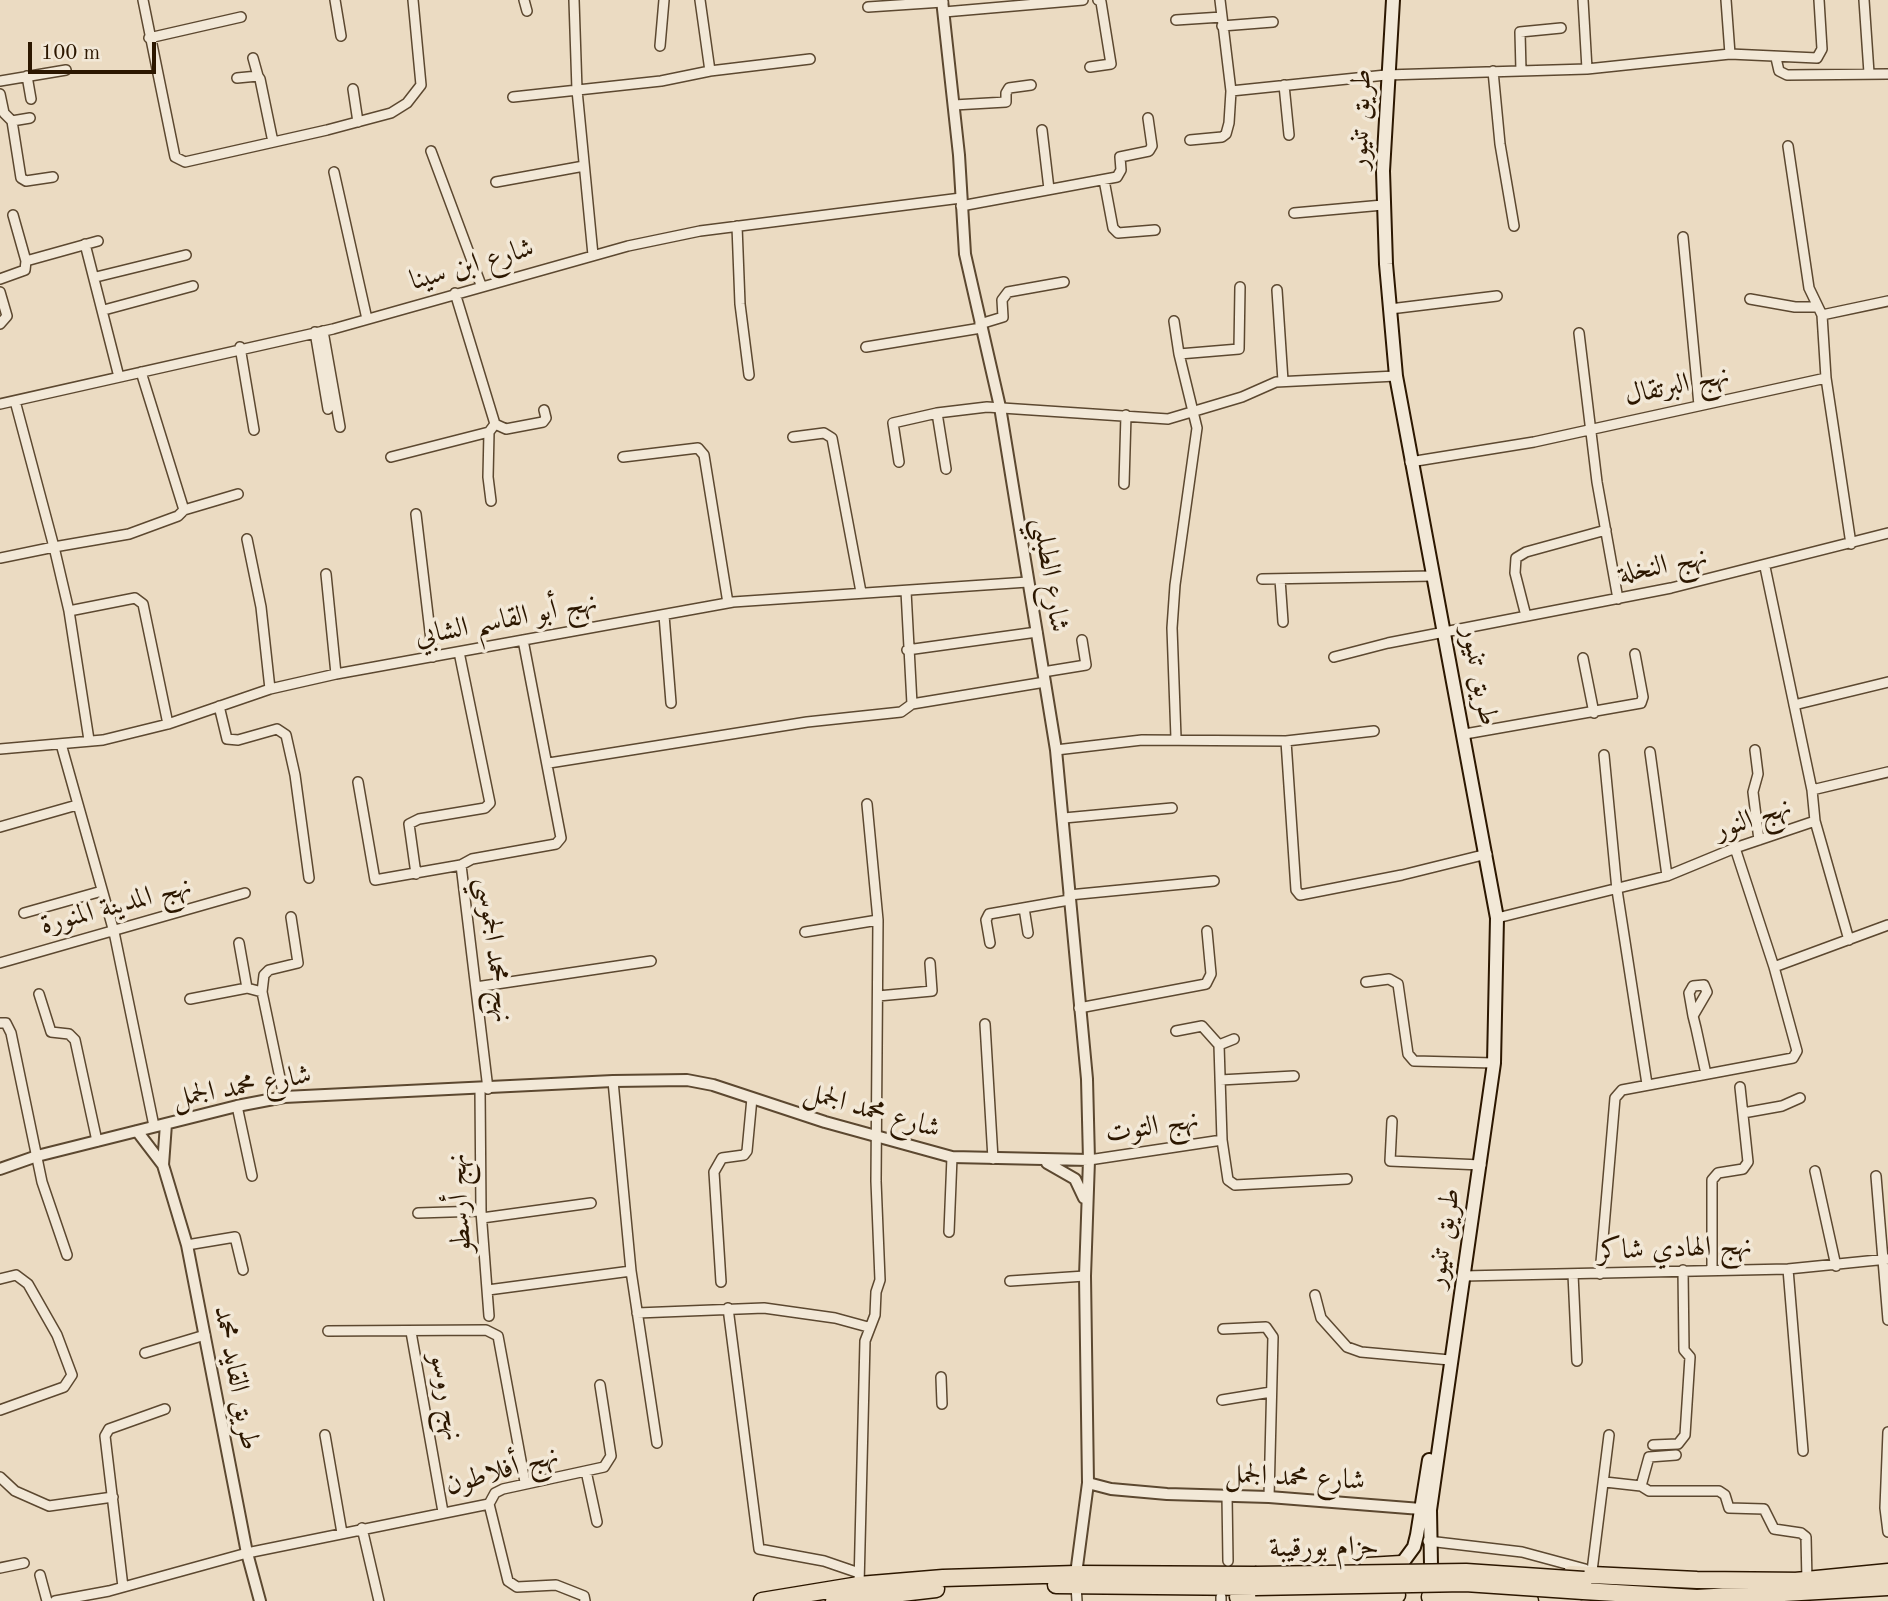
<!DOCTYPE html>
<html>
<head>
<meta charset="utf-8">
<style>
	body { margin:0 }
	#map { position:relative; width:1888px; height:1601px; overflow:hidden; background:#ebdbc2; font-family:"Old Standard TT",serif }
	canvas { display:block }
	.scale { position:absolute; left:28px; top:42px; width:128px; height:32px; box-sizing:border-box; border:4px solid #2c1700; border-top:0; padding-left:9px; font-size:21px; line-height:24px; white-space:nowrap; color:#2c1700; -webkit-text-stroke:5px #f2e8d7; paint-order:stroke }
</style>
</head>
<body>
<div id="map">
<canvas width="1888" height="1601"></canvas>
<div class="scale">100 m</div>
</div>
<script>
const ctx = document.querySelector('canvas').getContext('2d');
ctx.lineJoin = 'round';
function toPath(rows) {
  const path = new Path2D();
  for (const r of rows) {
    path.moveTo(r[0], r[1]);
    for (let i = 2; i < r.length; i += 2) path.lineTo(r[i], r[i + 1]);
  }
  return path;
}
function trace(path, color, width, dash) {
  ctx.strokeStyle = color;
  ctx.lineWidth = width;
  ctx.lineCap = dash ? 'butt' : 'round';
  ctx.setLineDash(dash || []);
  ctx.stroke(path);
}
function label(font, color, halo, rows, align = 'center') {
  ctx.font = font + ' "Old Standard TT",Amiri,serif';
  ctx.lineWidth = 7;
  ctx.setLineDash([]);
  ctx.textBaseline = 'middle';
  ctx.strokeStyle = halo;
  ctx.fillStyle = color;
  for (const [text, x, y, turn = 0] of rows) {
    ctx.save();
    ctx.translate(x, y);
    ctx.rotate((+turn || 0) * Math.PI / 180);
    ctx.textAlign = isNaN(turn) ? turn : align;
    if (halo) ctx.strokeText(text, 0, 0);
    ctx.fillText(text, 0, 0);
    ctx.restore();
  }
}
const minor = toPath([
	[143,0,175,157,185,162,327,130,391,113,407,103,421,85,413,0],
	[335,0,341,36],
	[524,0,527,11],
	[574,0,577,90,593,255],
	[700,0,710,71],
	[1583,0,1587,69],
	[1726,0,1730,54],
	[1864,0,1869,73],
	[868,7,943,2],
	[944,12,1083,0],
	[1176,20,1222,17],
	[1222,26,1273,22],
	[149,38,241,17],
	[660,46,664,0],
	[253,58,258,76],
	[1776,58,1779,71,1787,75,1888,74],
	[1090,67,1111,64,1101,2,1098,0],
	[1493,71,1500,144,1514,226],
	[1521,71,1520,32,1561,28],
	[27,76,31,99],
	[237,78,258,76,260,79,273,142],
	[0,81,66,70],
	[1284,85,1289,135],
	[353,89,358,122],
	[1231,91,1386,75,1587,69,1730,54,1817,58,1822,49,1819,0],
	[0,94,4,113,12,121,21,178,26,181,53,177],
	[513,97,661,81,710,71,810,59],
	[954,105,1006,102,1006,93,1009,88,1031,85],
	[12,121,30,118],
	[1042,130,1049,189],
	[1190,140,1222,137,1226,134,1229,123,1231,91,1220,0],
	[1788,146,1809,288,1822,315],
	[431,151,481,285],
	[334,172,367,319],
	[1104,180,1113,228,1118,233,1155,230],
	[496,182,584,166],
	[961,206,1117,177,1121,170,1120,157,1149,151,1152,146,1148,118],
	[1294,213,1383,205],
	[13,215,26,261],
	[737,226,740,304,749,375],
	[1683,237,1699,405],
	[85,244,119,377],
	[96,277,186,255],
	[0,279,25,270,26,261,98,241],
	[1277,290,1283,381],
	[0,292,7,316,0,324],
	[455,293,495,424,506,429,543,422,546,418,544,410],
	[1750,299,1795,307,1817,307],
	[1390,309,1497,296],
	[104,310,193,286],
	[1174,321,1179,354],
	[980,324,1003,317,1002,300,1008,292,1064,282],
	[323,331,340,427],
	[315,332,328,409],
	[1579,333,1597,482,1618,599],
	[240,347,254,430],
	[866,347,981,328],
	[1826,378,1851,544],
	[15,401,54,547,129,534,178,516,184,510,141,372],
	[0,404,333,329,628,246,700,231,961,198],
	[937,413,946,469],
	[489,432,488,477,491,501],
	[793,437,824,433,832,438,861,592],
	[391,457,489,432,495,424],
	[623,457,698,448,704,455,728,603],
	[899,462,893,423,937,413,987,407,1168,419,1242,397,1276,382,1396,376],
	[1410,462,1534,442,1826,378,1822,315,1888,301],
	[1124,484,1126,415],
	[184,510,238,494],
	[416,514,433,657],
	[247,539,261,607,270,689],
	[0,558,54,547,69,611,89,740],
	[326,574,336,674],
	[1262,579,1433,576],
	[1280,579,1283,622],
	[906,591,912,704],
	[69,611,135,598,143,604,168,724],
	[664,615,671,703],
	[1526,616,1515,573,1516,558,1526,552,1606,530],
	[907,650,1037,632],
	[1334,657,1388,643,1671,588,1888,533],
	[1583,658,1594,713],
	[1043,672,1086,665,1082,640],
	[1794,705,1888,682],
	[219,706,227,739,238,740,277,729,286,735,295,775,309,878],
	[1465,734,1641,703,1643,697,1635,654],
	[1176,738,1172,628,1175,585,1197,428,1179,354,1239,349,1240,287],
	[1286,741,1296,890,1300,895,1402,875,1487,854],
	[61,744,114,932,154,1126],
	[0,749,103,740,168,724,270,689,336,674,733,602,1028,582],
	[1056,750,1142,740,1286,741,1374,731],
	[1755,750,1758,774,1753,792,1759,840],
	[1650,752,1667,876],
	[1604,755,1617,890,1647,1084],
	[549,763,807,722,901,712,912,704,1045,682],
	[358,782,375,880,461,865,488,1089],
	[1812,790,1888,772],
	[1064,818,1172,808],
	[1815,821,1849,940],
	[0,827,77,805],
	[461,865,472,859,556,844,561,838,523,640],
	[416,874,409,824,419,819,485,808,490,803,459,652],
	[1069,895,1214,881],
	[1024,908,1028,933],
	[24,913,102,891],
	[1497,918,1667,876,1735,848,1815,821,1812,790,1765,567],
	[805,932,878,920],
	[239,943,247,988],
	[990,943,986,920,989,914,1069,900],
	[0,963,245,893],
	[1774,967,1888,925],
	[1366,982,1389,979,1398,984,1408,1054,1414,1061,1494,1063],
	[476,987,651,961],
	[262,992,264,975,269,970,298,963,291,917],
	[39,994,51,1032,69,1034,75,1040,97,1141],
	[878,996,932,991,930,963],
	[190,999,247,988,262,992,284,1097],
	[1079,1008,1206,984,1211,974,1207,931],
	[1693,1016,1707,992,1704,985,1693,986,1689,993,1693,1016,1696,1028,1706,1074],
	[0,1023,6,1023,11,1033,42,1182,67,1255],
	[985,1024,993,1159],
	[1176,1031,1202,1026,1219,1045,1222,1140,1228,1180,1235,1185,1347,1179],
	[1219,1045,1234,1039],
	[1220,1080,1294,1076],
	[613,1081,631,1271,657,1443],
	[480,1089,481,1211,489,1316],
	[237,1106,252,1176],
	[1743,1113,1782,1106,1800,1098],
	[1392,1121,1390,1161,1481,1165],
	[1089,1160,1222,1140],
	[1815,1171,1836,1266],
	[1876,1176,1888,1320],
	[418,1213,481,1211],
	[482,1218,591,1203],
	[949,1232,952,1157],
	[187,1245,235,1237,243,1270],
	[1712,1269,1712,1180,1718,1173,1743,1169,1748,1162,1740,1087],
	[1788,1269,1803,1451],
	[1573,1274,1577,1361],
	[1600,1274,1615,1098,1622,1090,1793,1058,1797,1051,1774,967,1735,848],
	[1463,1276,1788,1269,1888,1259],
	[0,1279,16,1275,28,1284,57,1335,72,1375,64,1387,0,1410],
	[1010,1281,1085,1276],
	[721,1282,714,1172,722,1158,744,1155,747,1151,752,1098],
	[488,1290,631,1271],
	[1315,1295,1321,1318,1347,1347,1361,1352,1450,1360],
	[728,1308,759,1549,824,1561,859,1573],
	[637,1313,764,1308,835,1318,868,1327],
	[1223,1329,1266,1327,1273,1337,1269,1497],
	[328,1331,486,1330,498,1336,525,1482],
	[411,1332,443,1512],
	[145,1353,205,1335],
	[941,1377,942,1404],
	[1222,1400,1271,1392],
	[1888,1432,1885,1508,1888,1532],
	[325,1435,342,1533],
	[1653,1445,1678,1444,1685,1435,1690,1357,1684,1350,1683,1270],
	[1676,1455,1649,1457,1641,1486,1649,1491,1719,1491,1725,1495,1729,1508,1764,1509,1774,1529,1801,1533,1806,1537,1807,1581],
	[586,1471,597,1522],
	[0,1477,15,1491,49,1506,113,1497],
	[1605,1482,1641,1486],
	[1227,1496,1228,1561],
	[489,1504,508,1581,517,1587,556,1585,584,1596,585,1601],
	[362,1528,379,1601],
	[1428,1541,1522,1552,1585,1569],
	[0,1568,24,1563],
	[1592,1571,1609,1435],
	[40,1575,47,1601],
	[859,1585,865,1341,875,1315,876,1292,880,1280,876,1181,878,920,867,804],
	[1076,1585,1077,1601],
	[123,1587,105,1436,109,1429,165,1409],
	[1221,1597,1221,1601],
	[55,1601,109,1591,247,1553,489,1504,495,1493,503,1489,604,1467,611,1456,600,1385]
]);
const tertiary = toPath([
	[942,0,959,155,965,254,1000,407,1056,750,1087,1079,1089,1160],
	[166,1124,163,1165,187,1245,247,1553,260,1601],
	[137,1131,163,1165],
	[1047,1163,1075,1179,1084,1198],
	[0,1169,37,1156,237,1106,284,1097,613,1081,687,1080,713,1085,825,1122,952,1157,1089,1160,1085,1276,1088,1483,1111,1489,1167,1494,1269,1497,1421,1509],
	[1076,1574,1088,1483]
]);
const secondary = toPath([
	[1393,0,1383,171,1386,264,1396,376,1497,918,1494,1063,1430,1510,1431,1565],
	[1403,1562,1414,1547,1417,1535,1429,1460]
]);
const trunk = toPath([
	[1368,1566,1401,1564],
	[1571,1574,1697,1580,1807,1581],
	[1796,1581,1888,1572],
	[1056,1585,1255,1587],
	[1583,1591,1697,1598,1888,1587],
	[1238,1597,1397,1595],
	[1430,1597,1530,1601],
	[762,1601,859,1585,943,1578,1076,1574,1255,1575],
	[834,1601,936,1589]
]);
trace(minor, '#5c4830', 12);
trace(tertiary, '#5c4830', 14);
trace(secondary, '#2c1700', 16);
trace(trunk, '#2c1700', 19);
trace(minor, '#f2e8d7', 9);
trace(tertiary, '#f2e8d7', 10);
trace(secondary, '#f2e8d7', 12);
trace(trunk, '#ebdbc2', 16);
const trunkBridge = toPath([
	[1255,1575,1466,1572,1584,1580],
	[1255,1587,1465,1583,1583,1591]
]);
trace(trunkBridge, '#2c1700', 19, []);
trace(trunkBridge, '#ebdbc2', 16);
label('28px', '#2c1700', '#f2e8d7', [
	["طريق تنيور",1361,119,-88],
	["شارع ابن سينا",472,265,-16],
	["نهج البرتقال",1677,386,-12],
	["نهج النخلة",1663,566,-12],
	["شارع الطبلبي",1050,575,81],
	["نهج أبو القاسم الشابي",506,620,-11],
	["طريق تنيور",1479,676,79],
	["نهج النور",1753,819,-19],
	["نهج المدينة المنورة",116,906,-15],
	["نهج محمد الجموسي",494,950,83],
	["شارع محمد الجمل",242,1087,-10],
	["شارع محمد الجمل",872,1111,16],
	["نهج التوت",1152,1127,-9],
	["نهج أرسطو",460,1203,-93],
	["طريق تنيور",1444,1238,-81],
	["نهج الهادي شاكر",1675,1249,-2],
	["طريق القايد محمد",236,1378,79],
	["نهج روسو",446,1397,80],
	["نهج أفلاطون",502,1471,-16],
	["شارع محمد الجمل",1295,1478,3],
	["حزام بورقيبة",1324,1548,-1]
]);
</script>
</body>
</html>
